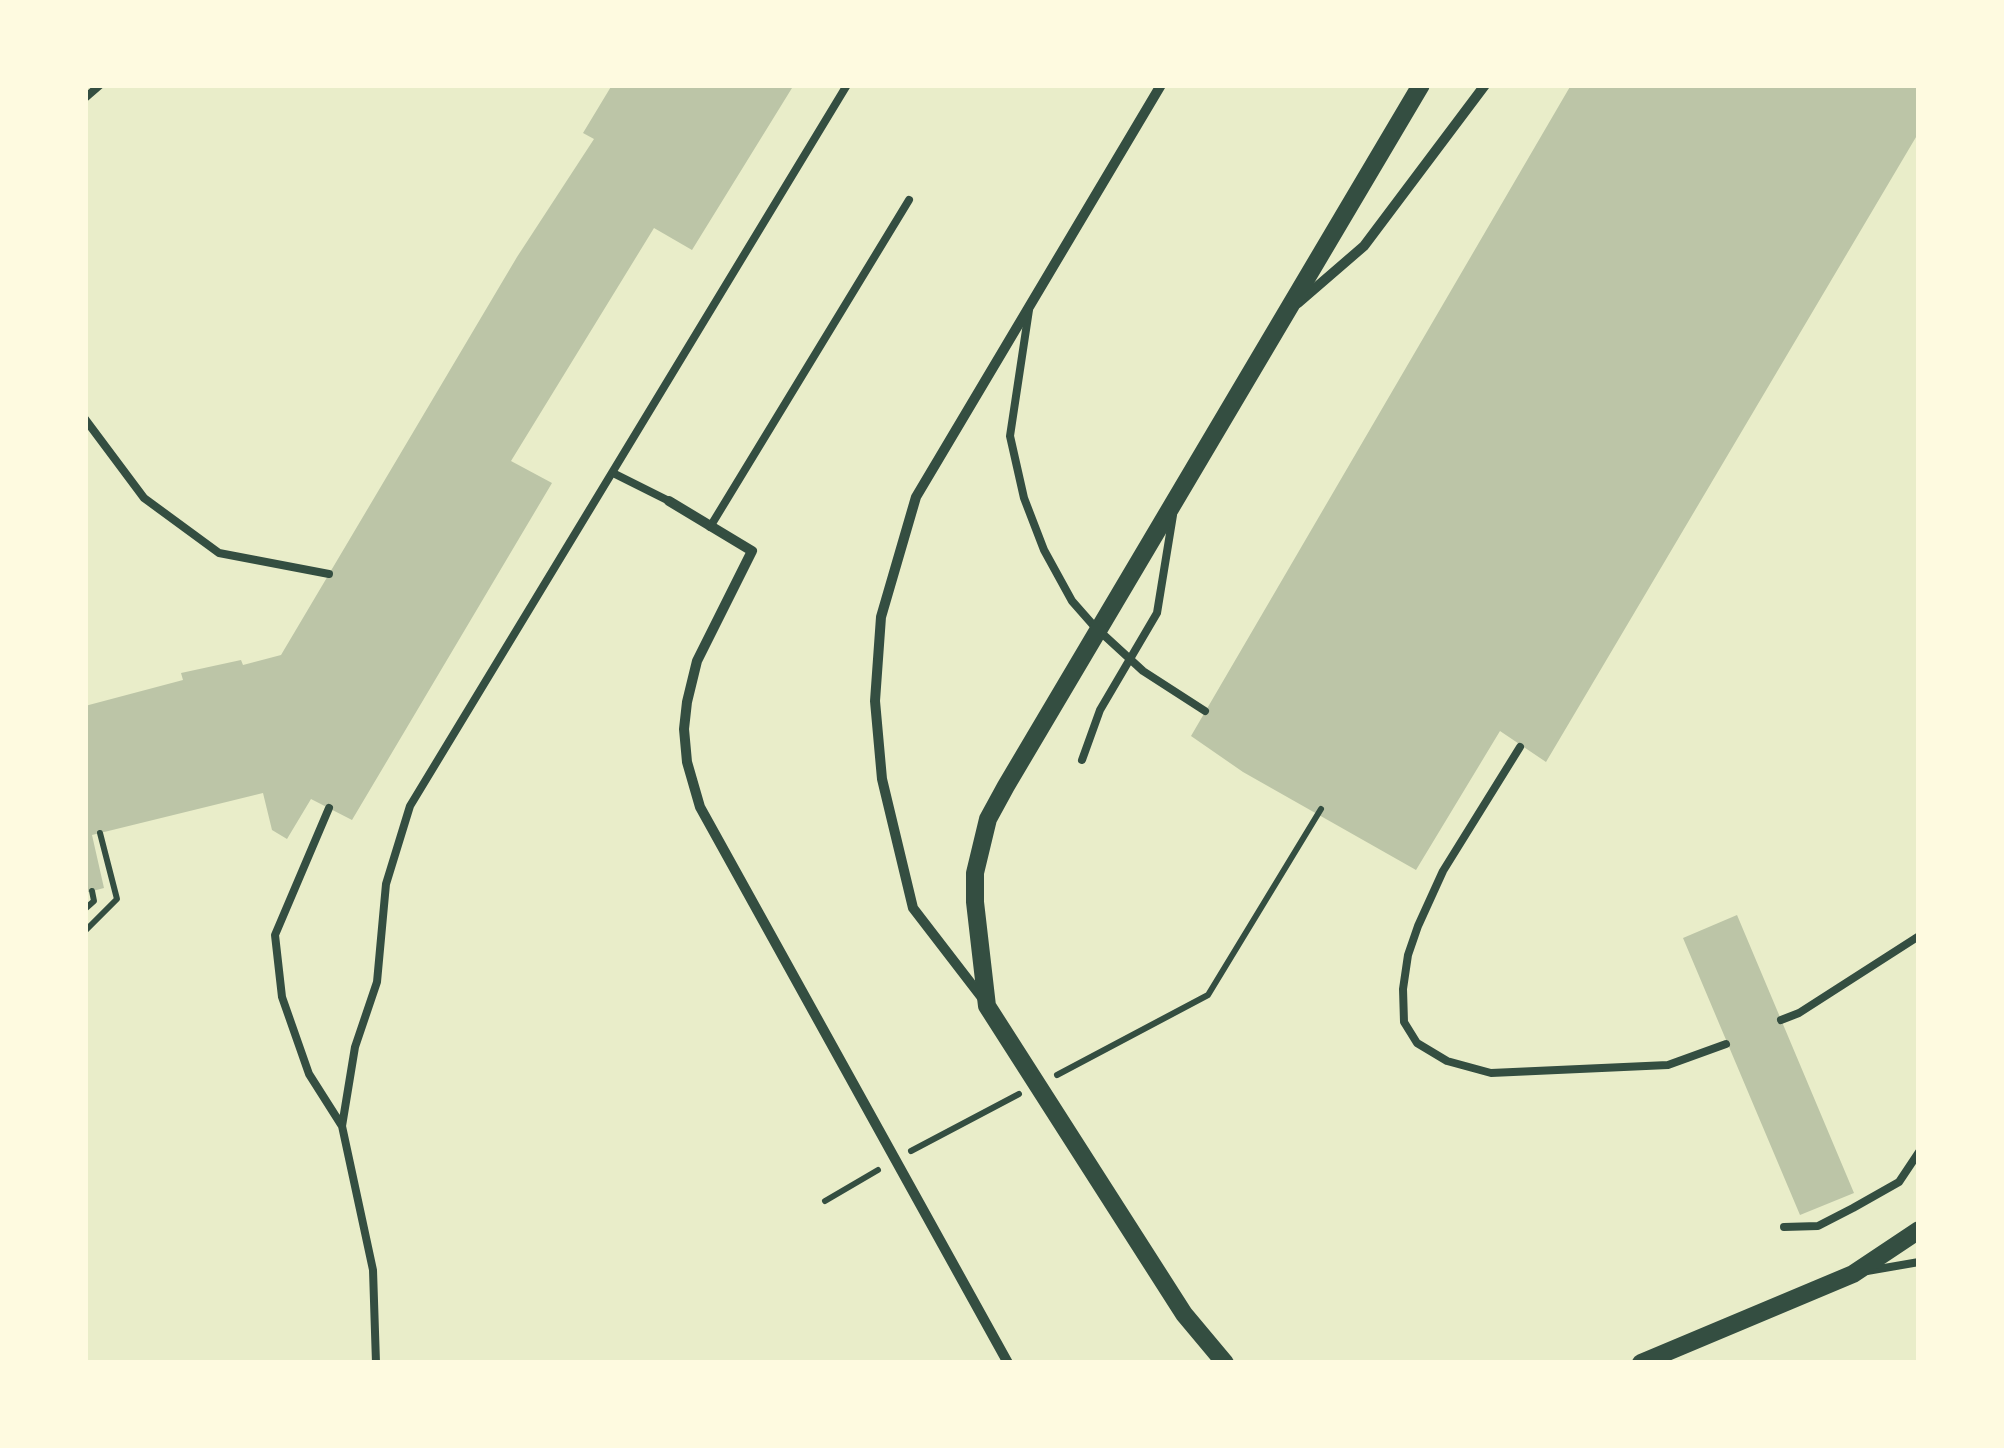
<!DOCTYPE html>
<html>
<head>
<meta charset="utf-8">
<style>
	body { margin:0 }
	#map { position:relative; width:2004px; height:1448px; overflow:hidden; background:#e9edc9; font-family:Helvetica,sans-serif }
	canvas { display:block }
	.frame { position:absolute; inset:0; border:88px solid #fefae0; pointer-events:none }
</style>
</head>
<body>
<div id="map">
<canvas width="2004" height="1448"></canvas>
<div class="frame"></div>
</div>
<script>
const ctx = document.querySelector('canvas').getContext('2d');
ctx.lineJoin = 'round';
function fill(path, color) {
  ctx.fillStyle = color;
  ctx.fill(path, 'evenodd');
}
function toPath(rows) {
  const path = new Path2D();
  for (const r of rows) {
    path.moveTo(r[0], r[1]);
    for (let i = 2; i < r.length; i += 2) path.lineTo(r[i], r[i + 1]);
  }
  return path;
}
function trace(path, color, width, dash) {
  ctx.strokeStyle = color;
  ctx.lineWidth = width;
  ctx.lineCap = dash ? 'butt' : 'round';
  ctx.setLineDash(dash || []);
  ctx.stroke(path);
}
fill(toPath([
	[612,85,786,85,792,88,692,250,654,228,511,461,552,483,352,820,311,799,287,839,272,830,263,793,92,835,104,888,85,893,85,706,183,680,181,673,241,660,243,665,281,655,517,257,594,139,583,133],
	[1571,85,1919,85,1919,132,1546,762,1500,731,1416,870,1243,772,1191,736],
	[1737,915,1854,1193,1800,1215,1683,938]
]), '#bcc5a7');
trace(toPath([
	[85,909,94,901,92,891],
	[85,931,117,899,100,833],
	[1057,1075,1208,995,1321,809],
	[911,1151,1019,1094],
	[825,1201,878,1170]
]), '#344e41', 6);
trace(toPath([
	[85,98,100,85],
	[1029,310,1010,436,1024,498,1044,550,1072,601,1094,626,1143,671,1205,711],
	[85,419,144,498,219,553,329,574],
	[613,473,669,501],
	[710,527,909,200],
	[1520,747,1443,871,1418,926,1408,955,1403,989,1404,1022,1417,1043,1447,1061,1491,1073,1668,1065,1726,1044],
	[1082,760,1100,710,1157,613,1173,515],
	[329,808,275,935,282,997,309,1074,342,1126],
	[1781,1020,1799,1013,1919,936],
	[1784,1227,1818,1226,1853,1208,1899,1182,1919,1152],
	[1867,1271,1919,1262],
	[376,1363,373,1270,342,1126,355,1047,377,982,386,884,410,806,847,85]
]), '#344e41', 8);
trace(toPath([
	[1298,303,1364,246,1485,85],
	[669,501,752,551,697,661,687,702,684,729,687,762,700,807,1008,1363],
	[983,999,913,908,882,779,875,701,881,617,916,497,1161,85]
]), '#344e41', 10);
trace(toPath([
	[1225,1363,1184,1314,987,1006,975,902,975,873,988,819,1006,786,1421,85],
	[1641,1363,1853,1274,1919,1230]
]), '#344e41', 18);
</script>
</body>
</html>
